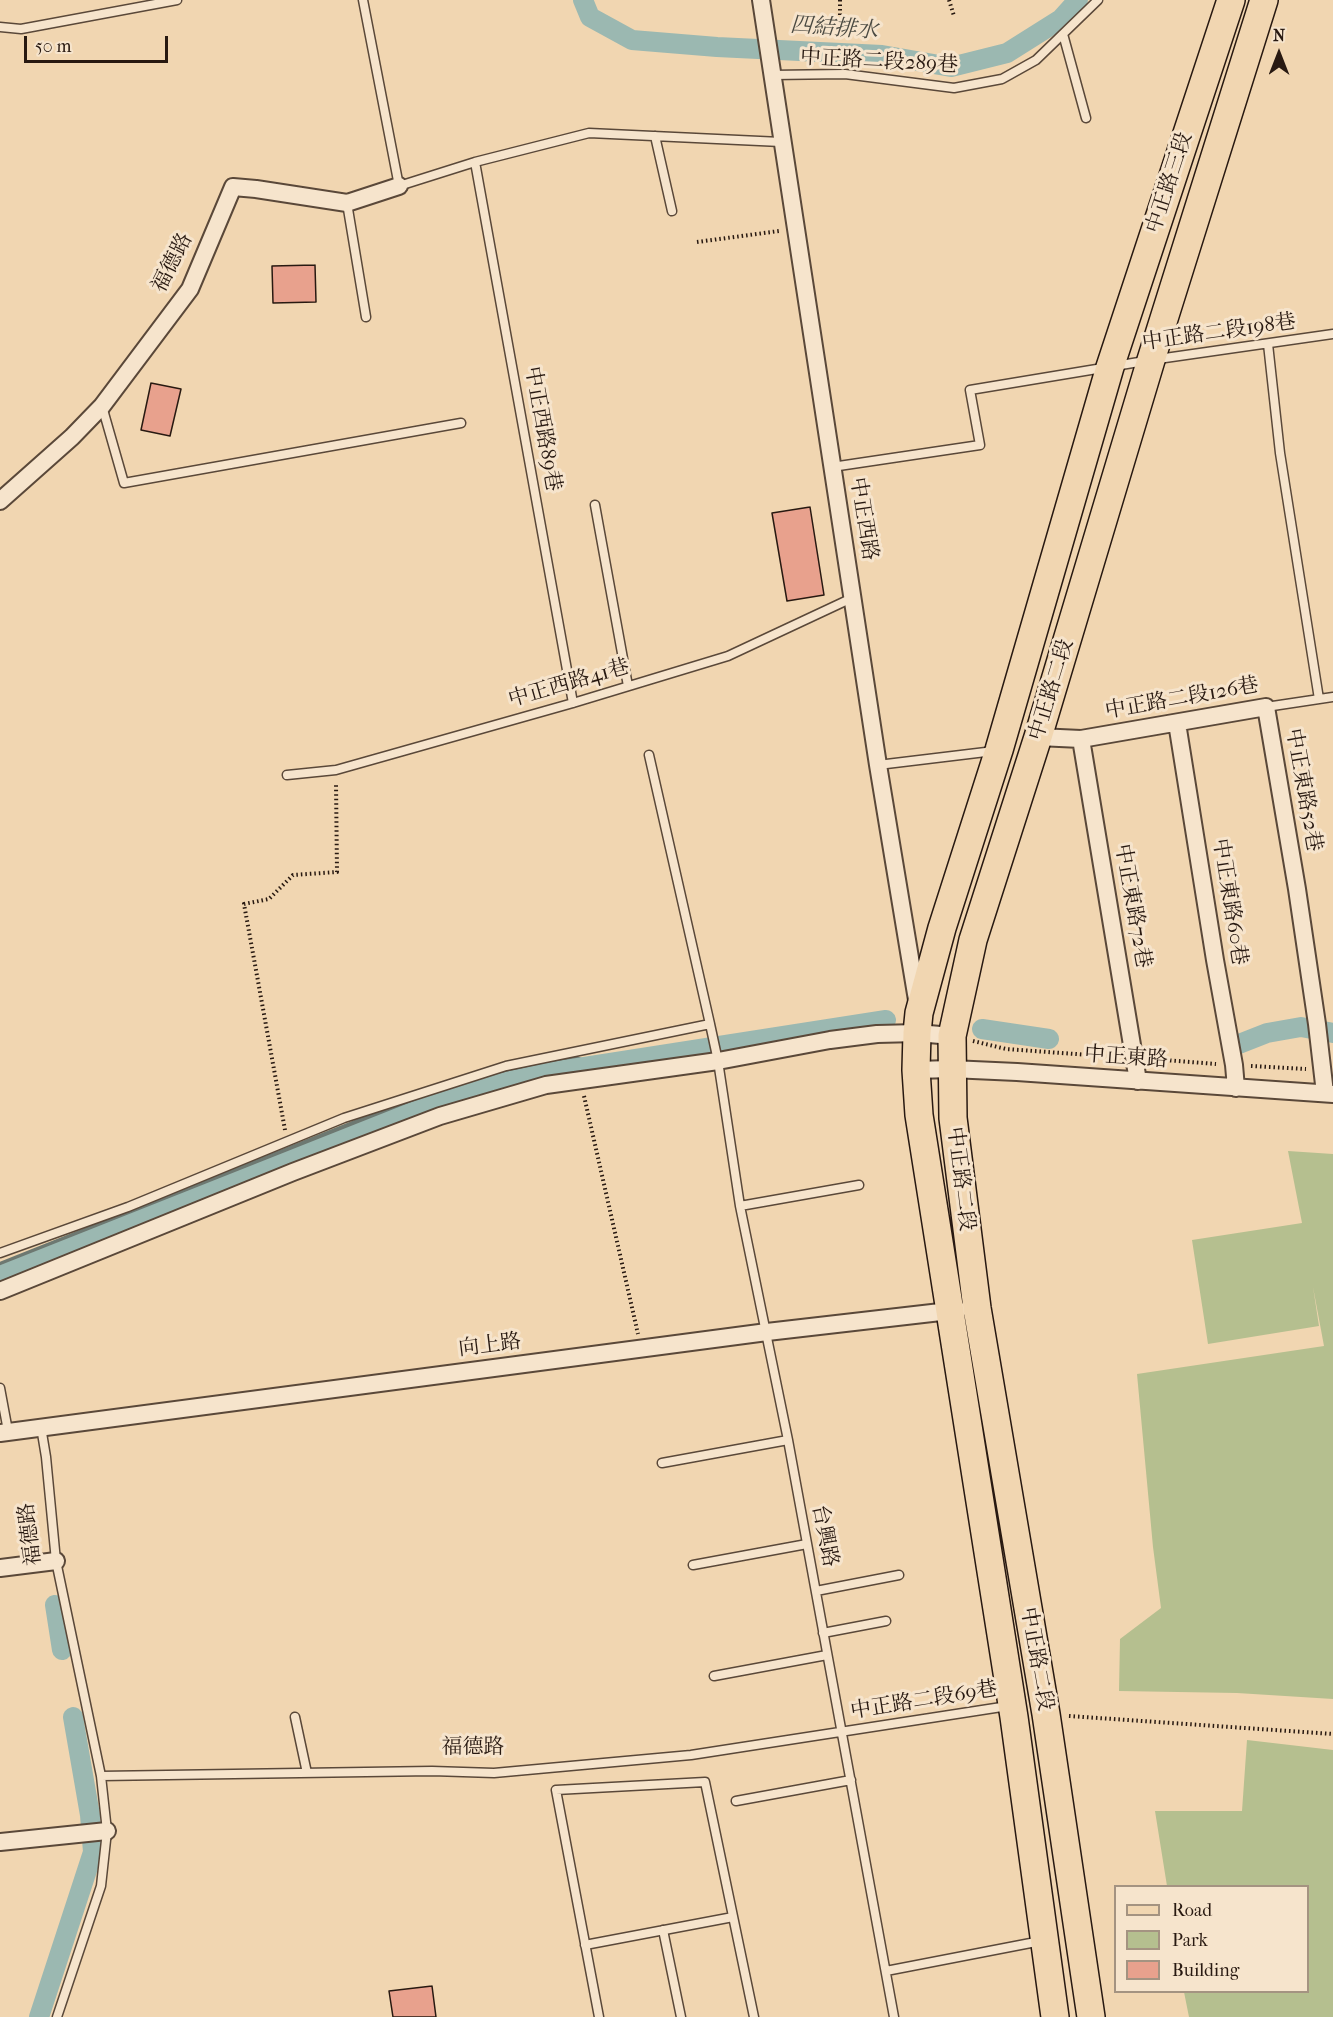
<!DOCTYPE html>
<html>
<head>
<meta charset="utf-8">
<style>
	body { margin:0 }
	#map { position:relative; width:1333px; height:2017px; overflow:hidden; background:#f1d6b1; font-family:"IM FELL French Canon",serif }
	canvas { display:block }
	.legend { position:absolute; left:1114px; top:1885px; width:195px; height:108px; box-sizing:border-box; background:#f6e4cc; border:2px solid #a49381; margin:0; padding:8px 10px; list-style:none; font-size:18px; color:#281911 }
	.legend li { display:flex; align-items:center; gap:12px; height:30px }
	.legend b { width:30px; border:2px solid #a49381 }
	.north { position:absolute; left:1249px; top:24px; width:60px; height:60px; -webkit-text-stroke:4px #f6e4cc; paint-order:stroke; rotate:0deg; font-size:16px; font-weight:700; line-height:24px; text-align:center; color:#281911 }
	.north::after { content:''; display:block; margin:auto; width:21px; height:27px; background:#281911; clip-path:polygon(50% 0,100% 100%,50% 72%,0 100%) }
	.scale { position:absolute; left:24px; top:36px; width:144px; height:27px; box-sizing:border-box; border:3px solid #281911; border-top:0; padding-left:8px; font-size:18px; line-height:21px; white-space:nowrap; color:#281911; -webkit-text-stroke:4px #f6e4cc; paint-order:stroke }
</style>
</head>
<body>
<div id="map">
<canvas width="1333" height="2017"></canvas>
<ul class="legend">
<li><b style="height:8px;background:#f1d6b1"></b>Road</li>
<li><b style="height:16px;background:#b5bf8f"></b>Park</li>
<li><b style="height:16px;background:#e8a18d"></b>Building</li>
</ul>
<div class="north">N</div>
<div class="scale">50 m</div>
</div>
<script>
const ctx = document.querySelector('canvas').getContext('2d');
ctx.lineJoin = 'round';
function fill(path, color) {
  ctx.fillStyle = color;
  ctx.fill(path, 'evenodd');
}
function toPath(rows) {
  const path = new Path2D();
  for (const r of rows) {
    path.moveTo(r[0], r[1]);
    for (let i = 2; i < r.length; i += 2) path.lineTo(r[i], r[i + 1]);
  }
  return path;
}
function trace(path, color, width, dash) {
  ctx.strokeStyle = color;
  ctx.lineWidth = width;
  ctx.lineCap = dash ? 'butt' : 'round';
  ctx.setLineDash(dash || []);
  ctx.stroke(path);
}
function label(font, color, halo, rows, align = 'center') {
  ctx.font = font + ' "IM FELL French Canon","Noto Serif TC",serif';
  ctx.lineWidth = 6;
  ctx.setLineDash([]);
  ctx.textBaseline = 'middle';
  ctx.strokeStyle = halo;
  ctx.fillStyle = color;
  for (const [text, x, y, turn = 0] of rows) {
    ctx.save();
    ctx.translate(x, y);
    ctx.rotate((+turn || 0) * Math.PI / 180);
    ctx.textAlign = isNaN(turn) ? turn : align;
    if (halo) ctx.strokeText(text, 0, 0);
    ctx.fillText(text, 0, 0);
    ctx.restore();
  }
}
fill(toPath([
	[1288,1151,1333,1154,1333,1699,1237,1693,1119,1691,1120,1639,1161,1608,1153,1547,1137,1374,1324,1346,1313,1287,1319,1326,1208,1344,1192,1240,1302,1223],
	[1247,1740,1333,1750,1333,2017,1189,2017,1184,1992,1308,1992,1308,1886,1167,1886,1155,1811,1242,1811]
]), '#b5bf8f');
trace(toPath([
	[487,1076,574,1058,581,1061,703,1043,704,1048],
	[0,1265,415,1099]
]), '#6d7871', 6);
trace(toPath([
	[583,0,590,17,632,40,717,47,882,55,951,67,1007,53,1061,19,1078,0],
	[982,1029,1049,1039],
	[1239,1044,1267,1033,1301,1027,1333,1033],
	[0,1276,466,1091,546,1073,886,1020],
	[55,1605,62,1650],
	[39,2017,93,1852,90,1815,73,1717]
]), '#9bb8b1', 20);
const building = toPath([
	[315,265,316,302,273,303,272,266,315,265],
	[151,383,181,389,170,436,141,430,151,383],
	[810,507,824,595,787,601,772,513,810,507],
	[432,1986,436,2017,393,2017,389,1991,432,1986]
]);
fill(building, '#e8a18d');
trace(building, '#281911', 1.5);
const service = toPath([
	[363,0,399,186,475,162,589,133,781,142],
	[0,27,21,29,177,0],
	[1063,34,1086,118],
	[772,75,845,74,954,88,1002,79,1036,60,1098,0],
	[655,136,672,211],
	[475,162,573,703],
	[347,203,366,317],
	[1268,344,1280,453,1319,699],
	[102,406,124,483,461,423],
	[832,467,980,445,970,390,1151,360,1333,334],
	[595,505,628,686],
	[1266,707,1333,697],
	[878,765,994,751],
	[287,775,336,770,573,703,728,656,852,598],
	[710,1024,718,1061,740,1206,788,1440,894,2017],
	[740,1206,859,1185],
	[0,1253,128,1207,344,1118,506,1066,710,1024,649,755],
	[0,1388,8,1431],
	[41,1427,46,1457,56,1561,101,1776,107,1831,101,1886,57,2017],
	[662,1463,788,1440],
	[693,1565,807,1544],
	[816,1591,899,1575],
	[823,1633,886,1621],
	[714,1676,827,1655],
	[295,1717,307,1773],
	[101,1776,432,1771,494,1773,691,1755,1008,1706],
	[736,1801,851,1780],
	[663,1930,681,2017],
	[585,1945,733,1917],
	[886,1971,1041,1941],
	[599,2017,556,1790,705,1782,754,2017]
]);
const minor = toPath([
	[761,0,878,765,917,1000],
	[0,501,72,437,102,406,190,289,233,187,256,189,347,203,399,186],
	[1177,723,1215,960,1234,1065,1236,1088],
	[1038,737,1081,739,1266,707,1297,889,1317,1024,1325,1093],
	[1081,739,1138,1081],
	[916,1070,951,1069,1017,1072,1333,1094],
	[0,1291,293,1172,440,1116,546,1085,718,1061,830,1040,877,1034,917,1033,952,1036],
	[0,1433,767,1332,958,1310],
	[0,1568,56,1561],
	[0,1842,107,1831]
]);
const primary = toPath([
	[1055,2017,1014,1717,919,1115,916,1070,917,1033,919,1013,942,928,999,750,1110,367,1231,0],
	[1091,2017,1046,1714,977,1308,953,1118,952,1036,973,940,1038,737,1151,360,1264,0]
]);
trace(service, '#5a4839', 11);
trace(minor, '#5a4839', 20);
trace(primary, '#281911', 30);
trace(toPath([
	[949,0,954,16],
	[840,15,840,0],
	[697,242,779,231],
	[973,1041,1006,1049,1117,1057],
	[1152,1059,1216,1064],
	[1251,1066,1306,1069],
	[584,1096,638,1334],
	[285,1130,244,904,269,899,293,875,337,872,336,783],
	[1069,1716,1333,1734]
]), '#281911', 4, [1.5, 3]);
trace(service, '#f6e4cc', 8);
trace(minor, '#f6e4cc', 16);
trace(primary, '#f1d6b1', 27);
label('21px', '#281911', '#f6e4cc', [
	["中正路二段289巷",879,62,3],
	["中正路三段",1170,183,-72],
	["福德路",173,263,-63],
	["中正路二段198巷",1219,333,-8],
	["中正西路89巷",542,429,80],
	["中正西路",863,519,81],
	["中正西路41巷",569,684,-16],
	["中正路二段",1052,690,-73],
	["中正路二段126巷",1182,699,-10],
	["中正東路52巷",1303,790,80],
	["中正東路60巷",1229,902,81],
	["中正東路72巷",1132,906,80],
	["中正東路",1126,1058,4],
	["中正路二段",960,1179,83],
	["向上路",490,1346,-7],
	["福德路",31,1534,-97],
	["台興路",824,1536,79],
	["中正路二段",1036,1659,80],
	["中正路二段69巷",924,1701,-9],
	["福德路",473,1748]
]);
label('italic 22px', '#4a4941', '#f6e4cc', [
	["四結排水",834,29,4]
]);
</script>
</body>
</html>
